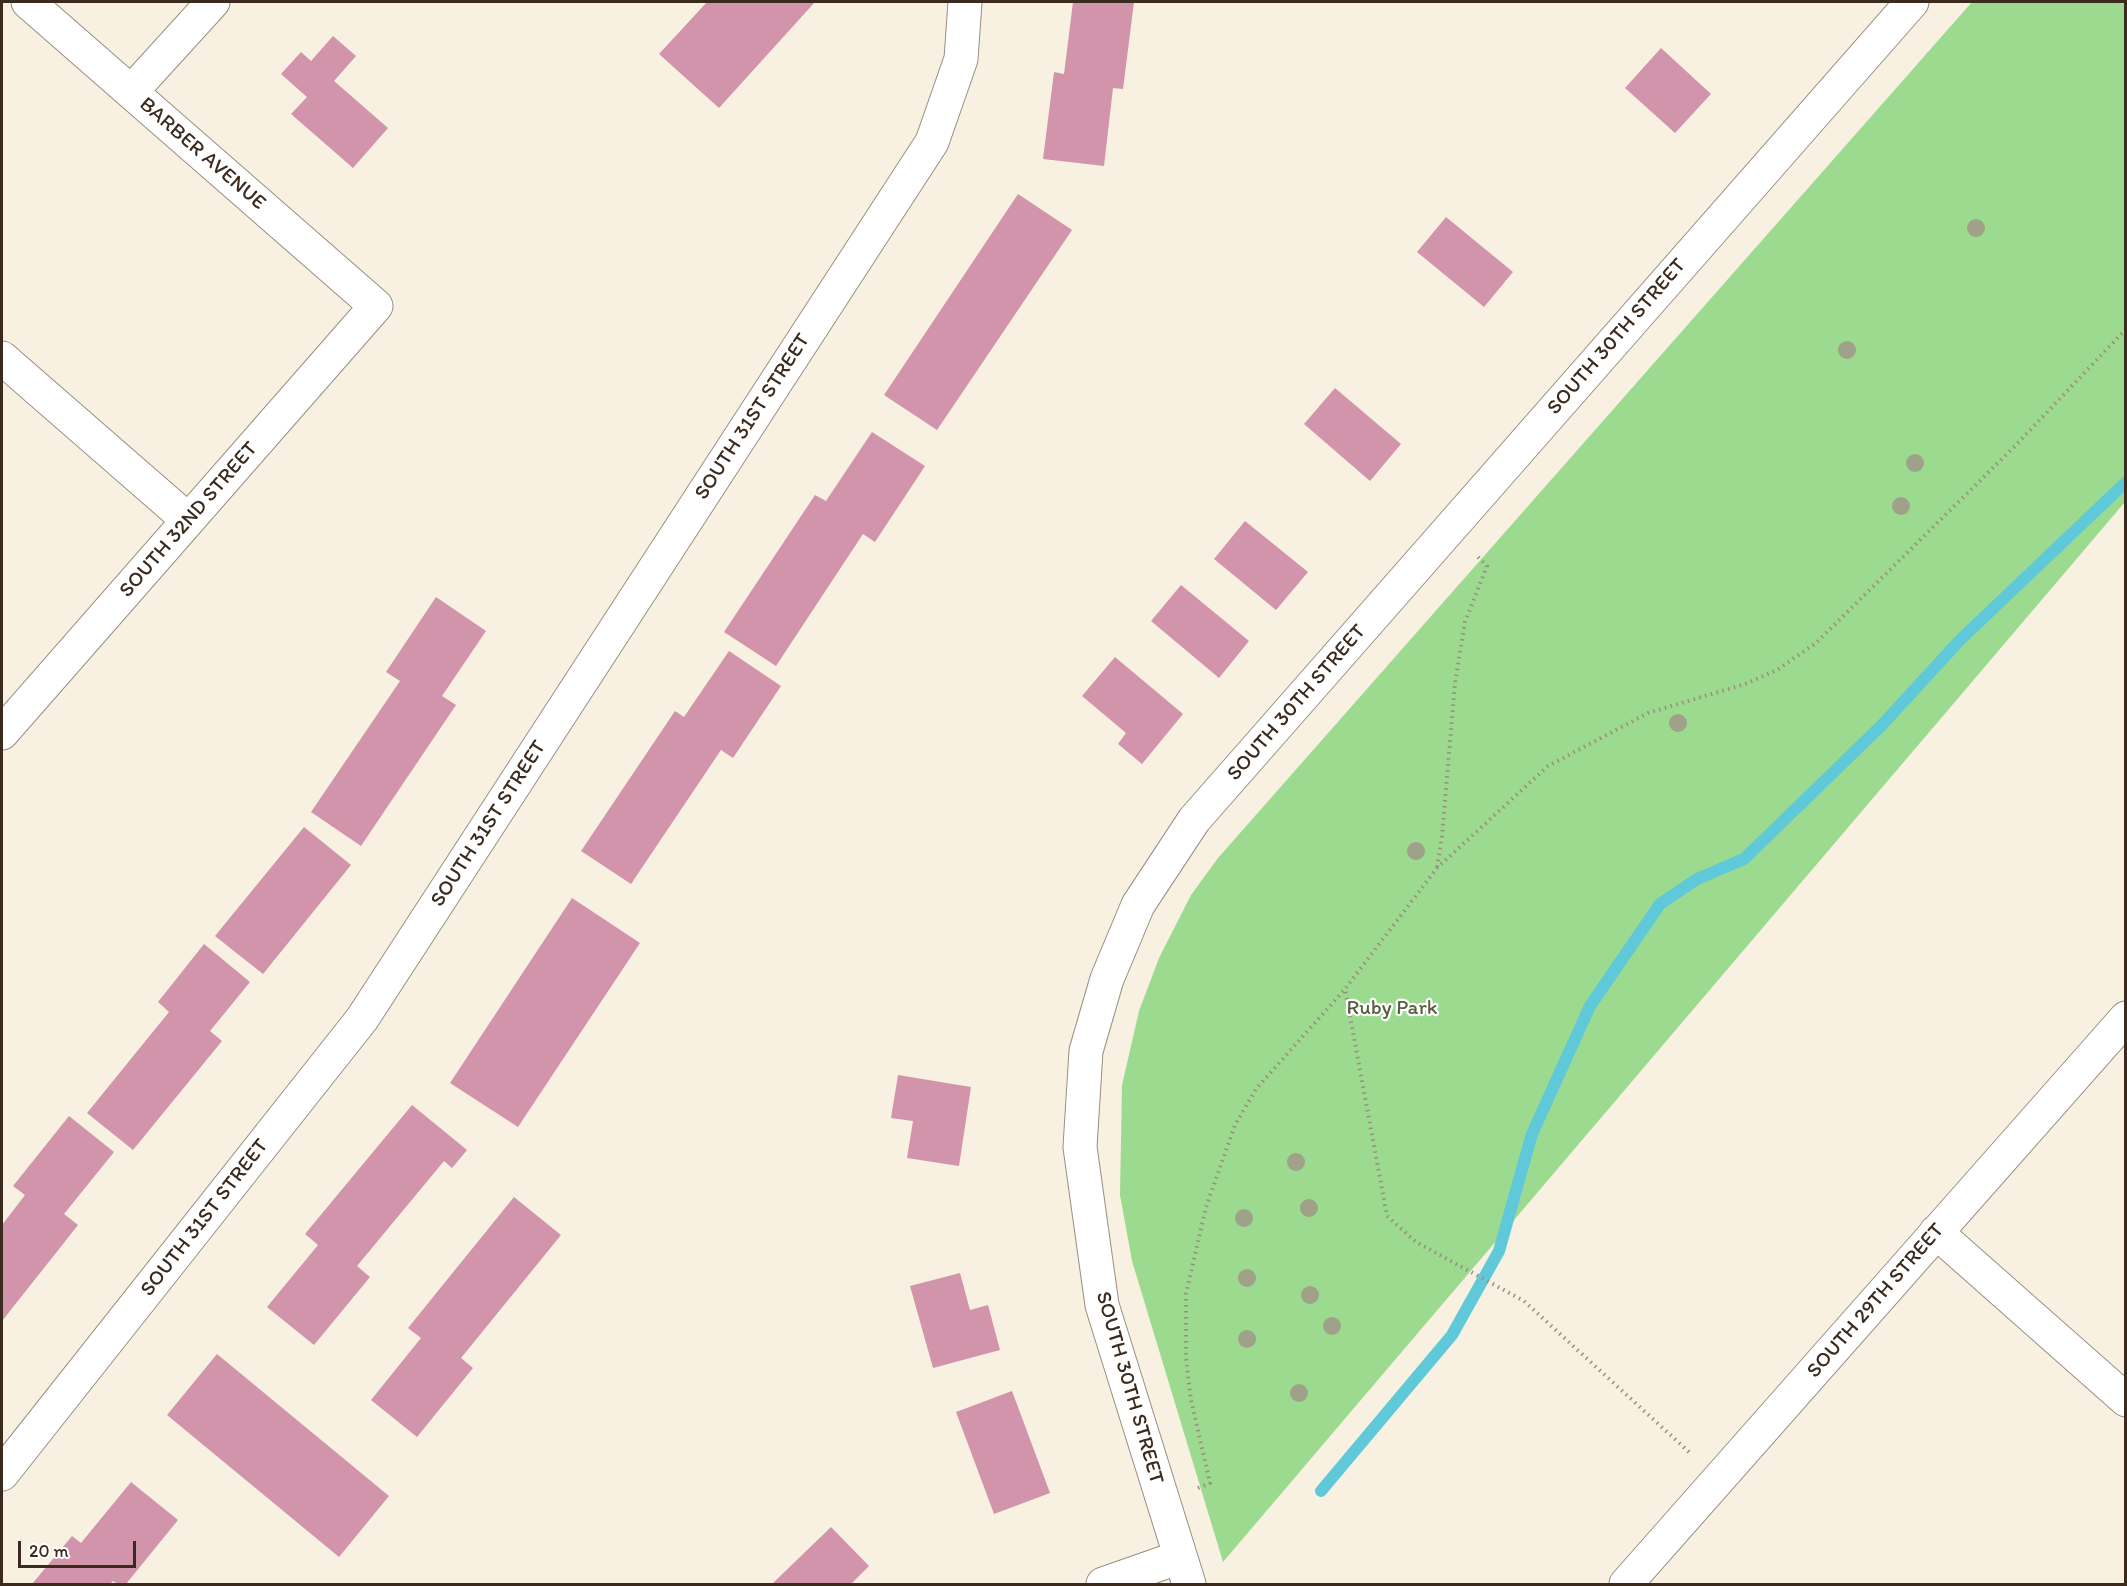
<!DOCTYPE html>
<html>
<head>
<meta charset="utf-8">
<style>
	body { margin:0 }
	#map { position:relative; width:2127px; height:1586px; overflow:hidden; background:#f8f1e2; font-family:Itim,sans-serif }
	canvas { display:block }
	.frame { position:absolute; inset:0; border:3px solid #3b2a1e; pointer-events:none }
	.scale { position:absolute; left:18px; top:1541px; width:118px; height:27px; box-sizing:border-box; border:3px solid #3b2a1e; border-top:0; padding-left:8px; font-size:18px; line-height:21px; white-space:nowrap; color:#3b2a1e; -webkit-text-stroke:4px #fff; paint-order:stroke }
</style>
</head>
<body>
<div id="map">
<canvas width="2127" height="1586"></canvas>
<div class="frame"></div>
<div class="scale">20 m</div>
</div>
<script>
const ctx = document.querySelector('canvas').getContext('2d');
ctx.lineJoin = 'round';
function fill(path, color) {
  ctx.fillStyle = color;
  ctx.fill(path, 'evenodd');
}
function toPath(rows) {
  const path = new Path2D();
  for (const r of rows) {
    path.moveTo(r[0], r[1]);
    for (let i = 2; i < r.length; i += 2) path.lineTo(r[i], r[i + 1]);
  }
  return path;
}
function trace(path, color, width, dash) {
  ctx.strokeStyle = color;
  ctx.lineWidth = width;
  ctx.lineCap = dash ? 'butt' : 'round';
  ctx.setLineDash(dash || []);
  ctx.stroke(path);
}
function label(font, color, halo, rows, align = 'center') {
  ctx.font = font + ' Itim,sans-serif';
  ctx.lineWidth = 4.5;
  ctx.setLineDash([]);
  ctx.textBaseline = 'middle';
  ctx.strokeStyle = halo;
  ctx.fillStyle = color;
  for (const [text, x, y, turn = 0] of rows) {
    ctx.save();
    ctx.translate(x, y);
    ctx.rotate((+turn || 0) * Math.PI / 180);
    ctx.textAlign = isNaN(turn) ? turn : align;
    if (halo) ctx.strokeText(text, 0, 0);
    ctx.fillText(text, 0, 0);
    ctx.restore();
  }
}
fill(toPath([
	[1972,2,2125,2,2125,502,1223,1562,1132,1261,1120,1195,1122,1085,1139,1011,1159,958,1191,895,1218,858]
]), '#9cda8f');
trace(toPath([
	[1321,1491,1452,1335,1499,1251,1532,1134,1590,1006,1660,904,1697,879,1744,859,1882,725,1960,640,2126,482]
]), '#5fc9d9', 12);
fill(toPath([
	[707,2,815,2,719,108,659,54],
	[1073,2,1134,2,1123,89,1113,88,1104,166,1043,159,1054,72,1064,74],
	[333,36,356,56,334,81,388,128,353,168,291,114,307,97,281,74,301,52,311,61],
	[1661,48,1711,94,1675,133,1625,88],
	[1018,194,1072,230,937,430,884,395],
	[1446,217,1513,272,1484,307,1417,252],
	[1335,388,1401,444,1370,481,1304,424],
	[872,432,925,466,875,542,863,534,776,666,724,632,815,495,826,501],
	[1245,521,1308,572,1276,610,1214,559],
	[1181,585,1249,641,1219,678,1151,621],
	[436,597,486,631,442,696,456,705,361,846,311,812,400,681,386,672],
	[729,651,781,686,733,758,721,750,631,884,581,851,675,711,684,717],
	[1115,657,1183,714,1142,764,1118,744,1126,733,1082,696],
	[304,827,351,865,263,974,215,936],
	[572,898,640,943,518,1127,450,1083],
	[204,944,250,982,210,1031,222,1041,133,1150,87,1113,169,1012,158,1002],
	[898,1075,971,1087,959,1166,907,1158,913,1121,891,1118],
	[412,1105,467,1150,452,1168,444,1161,357,1266,370,1277,314,1345,267,1307,318,1245,305,1234],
	[69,1116,114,1152,64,1214,78,1225,2,1321,2,1225,25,1195,13,1186],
	[514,1197,561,1235,461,1358,473,1368,417,1437,371,1400,421,1338,408,1328],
	[960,1273,970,1310,988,1305,1000,1350,933,1368,910,1286],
	[217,1354,389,1496,339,1557,167,1415],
	[1012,1391,1050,1493,994,1514,956,1412],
	[131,1482,178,1520,126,1584,118,1584,113,1581,110,1584,32,1584,72,1536,81,1543],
	[831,1527,869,1566,851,1584,772,1584]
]), '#d194aa');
const minor = toPath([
	[131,92,213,2],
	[2,358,188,520],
	[2,733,376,306,28,2],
	[1936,1232,2126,1400],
	[2,1474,362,1019,932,142,961,59,965,2],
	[1103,1584,1180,1557],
	[1189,1584,1102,1305,1080,1147,1086,1051,1107,979,1138,905,1194,820,1912,2],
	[1626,1584,2126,1018]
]);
trace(minor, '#9a8e80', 35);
trace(toPath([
	[1437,867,1442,836,1455,683,1465,622,1487,566,1477,556],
	[1689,1452,1524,1301,1416,1242,1387,1216,1345,989,1437,868,1548,766,1648,713,1745,684,1777,670,1816,643,2014,447,2126,329],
	[1198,1488,1210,1483,1191,1400,1186,1358,1186,1294,1206,1207,1235,1125,1256,1089,1345,989]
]), '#9a8e80', 4, [1.5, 4.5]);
trace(minor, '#fff', 33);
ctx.fillStyle = '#a0a189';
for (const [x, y] of [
	[1976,228],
	[1847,350],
	[1915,463],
	[1901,506],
	[1678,723],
	[1416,851],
	[1296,1162],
	[1309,1208],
	[1244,1218],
	[1247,1278],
	[1310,1295],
	[1332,1326],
	[1247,1339],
	[1299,1393]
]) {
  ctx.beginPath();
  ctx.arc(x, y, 9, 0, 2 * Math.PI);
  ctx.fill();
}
label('21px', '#3b2a1e', '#fff', [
	["BARBER AVENUE",202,154,41],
	["SOUTH 30TH STREET",1617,337,-49],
	["SOUTH 31ST STREET",753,417,-57],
	["SOUTH 32ND STREET",189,520,-49],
	["SOUTH 30TH STREET",1297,703,-49],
	["SOUTH 31ST STREET",489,824,-57],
	["SOUTH 31ST STREET",205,1218,-52],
	["SOUTH 29TH STREET",1876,1301,-49],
	["SOUTH 30TH STREET",1129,1388,74]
]);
label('21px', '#585f40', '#fff', [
	["Ruby Park",1392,1009]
]);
</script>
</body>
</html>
